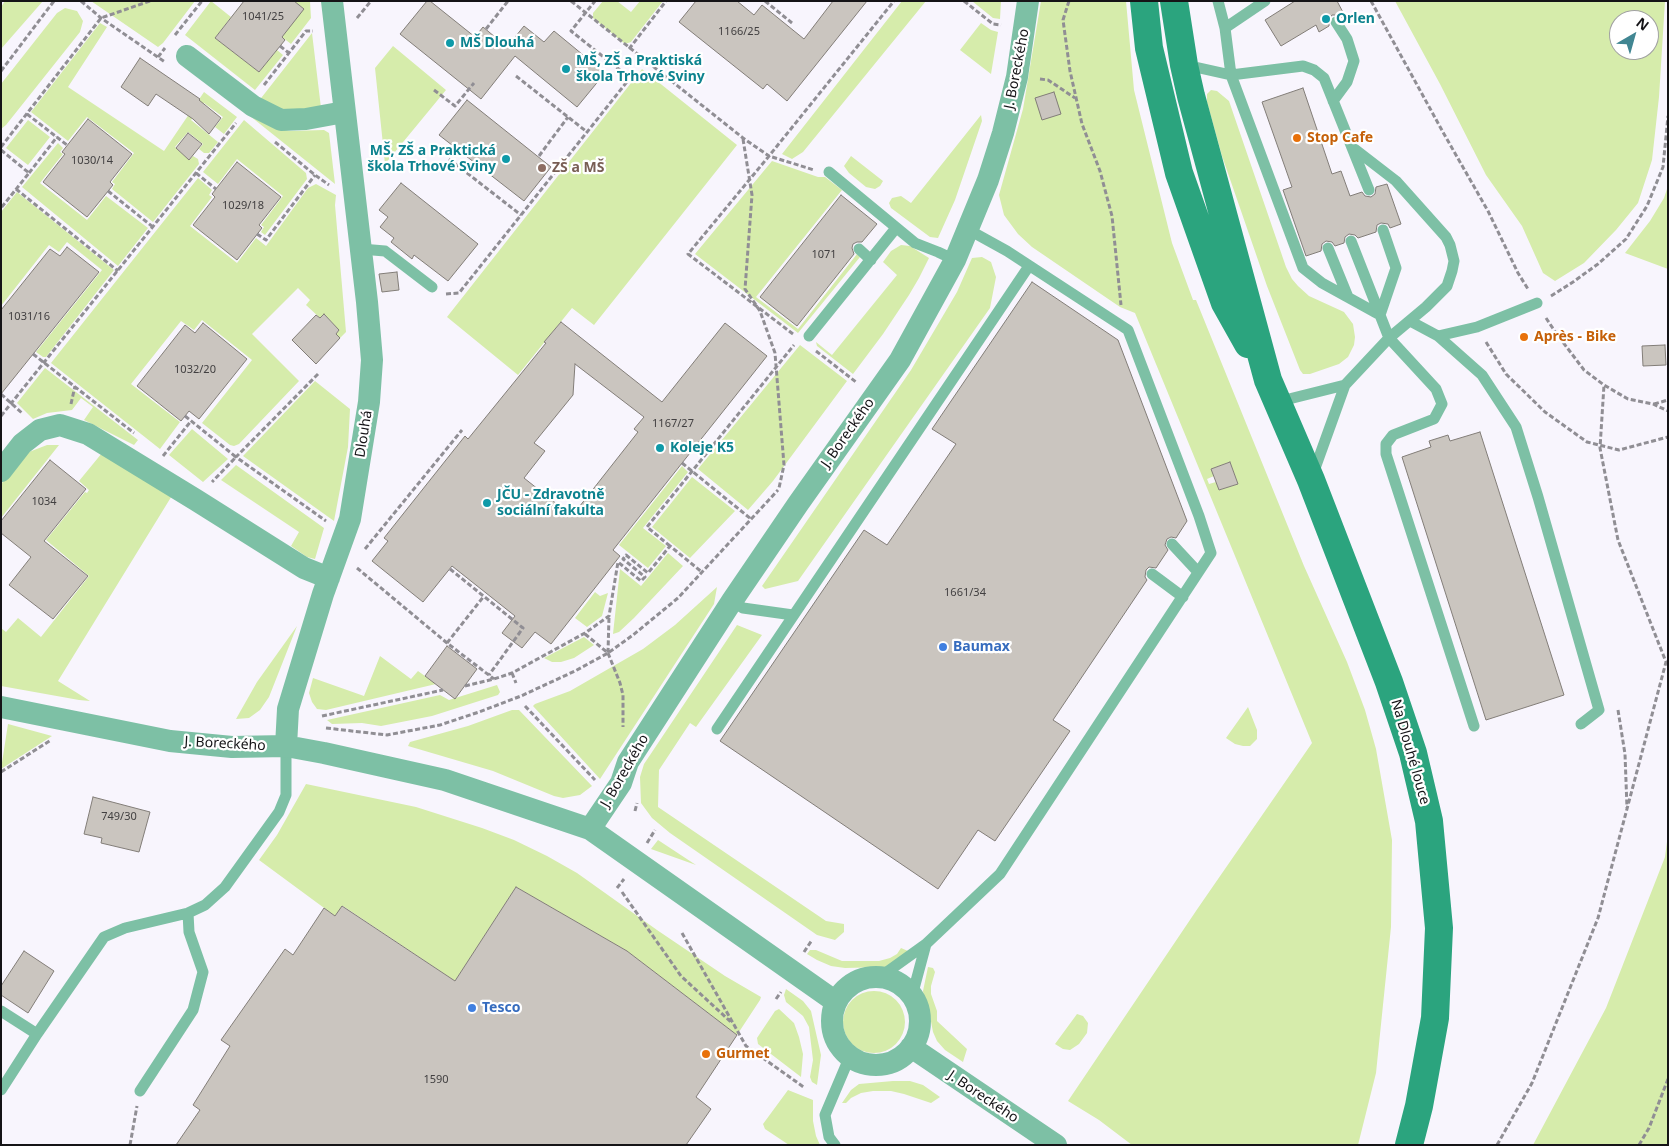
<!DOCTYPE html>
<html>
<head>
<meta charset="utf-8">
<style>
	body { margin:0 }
	#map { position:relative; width:1669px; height:1146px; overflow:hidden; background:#f8f5fd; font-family:"Noto Sans",sans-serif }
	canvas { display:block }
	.frame { position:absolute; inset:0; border:2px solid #151417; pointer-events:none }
	.north { position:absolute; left:1609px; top:10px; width:50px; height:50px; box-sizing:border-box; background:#fff; border:1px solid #a1a1a2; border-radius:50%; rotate:38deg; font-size:14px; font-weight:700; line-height:20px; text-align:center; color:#151417 }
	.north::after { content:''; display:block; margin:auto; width:18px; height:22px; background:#418692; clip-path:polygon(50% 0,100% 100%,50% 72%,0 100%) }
</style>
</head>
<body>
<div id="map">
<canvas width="1669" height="1146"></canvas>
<div class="frame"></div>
<div class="north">N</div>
</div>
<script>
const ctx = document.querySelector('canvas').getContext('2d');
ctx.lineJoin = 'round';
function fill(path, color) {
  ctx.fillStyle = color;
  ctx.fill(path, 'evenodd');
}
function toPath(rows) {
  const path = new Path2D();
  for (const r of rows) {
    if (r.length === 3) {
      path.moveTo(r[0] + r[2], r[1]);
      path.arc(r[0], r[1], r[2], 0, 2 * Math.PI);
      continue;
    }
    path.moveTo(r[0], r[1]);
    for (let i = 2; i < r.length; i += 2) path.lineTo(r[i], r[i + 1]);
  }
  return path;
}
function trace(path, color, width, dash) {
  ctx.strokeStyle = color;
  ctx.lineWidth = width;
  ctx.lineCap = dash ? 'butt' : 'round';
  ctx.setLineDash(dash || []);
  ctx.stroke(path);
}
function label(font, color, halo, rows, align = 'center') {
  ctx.font = font + ' "Noto Sans",sans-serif';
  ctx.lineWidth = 4.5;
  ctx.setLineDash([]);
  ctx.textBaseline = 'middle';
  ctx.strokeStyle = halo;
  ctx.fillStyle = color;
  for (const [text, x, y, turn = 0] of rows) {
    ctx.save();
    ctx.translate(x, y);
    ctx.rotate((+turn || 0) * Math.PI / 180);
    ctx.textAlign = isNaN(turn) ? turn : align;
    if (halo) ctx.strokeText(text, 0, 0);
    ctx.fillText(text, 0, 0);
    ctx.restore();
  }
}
fill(toPath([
	[5,1,43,1,1,49,1,7],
	[91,1,195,1,163,43,158,47],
	[211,1,231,17,215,38,259,72,277,50,283,55,255,90,185,35],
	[294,1,310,1,311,18,291,44,282,37],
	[603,1,617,1,631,12,640,1,663,1,631,42,625,44,593,18,593,13],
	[902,1,926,1,803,152,792,159,782,154],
	[972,1,1001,1,1000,19,993,18],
	[1041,1,1126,1,1134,90,1172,243,1193,300,1196,300,1304,566,1347,662,1365,710,1376,749,1392,840,1391,927,1376,1073,1358,1145,1132,1145,1099,1120,1068,1101,1198,908,1312,743,1135,313,1120,307,1032,247,1018,234,1004,215,999,195,1023,109],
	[1230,462,1238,484,1219,490,1216,482,1209,484,1207,479,1214,476,1211,469],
	[1395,1,1665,1,1659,97,1652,160,1638,203,1616,230,1584,263,1555,281,1543,273,1522,226,1486,175,1440,84],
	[1619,20,1649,20,1649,50,1619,50],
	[65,8,77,11,83,21,80,32,6,125,1,129,1,84,57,13],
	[100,23,107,27,68,87,164,151,204,92,237,117,224,134,215,127,223,117,204,103,191,120,218,142,209,153,204,153,199,149,203,144,188,132,175,147,189,160,193,156,198,159,199,164,153,222,112,189,115,184,112,182,134,153,87,117,68,141,31,112],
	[981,23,991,30,998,32,991,74,960,50],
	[312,33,321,108,284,113,258,102],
	[393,46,446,90,385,164,375,68],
	[642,69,737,145,594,325,572,308,518,375,447,317],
	[1211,90,1217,91,1229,101,1286,267,1292,279,1298,286,1309,296,1344,312,1353,324,1355,337,1354,345,1348,357,1339,364,1310,374,1303,374,1300,370,1267,286,1222,156,1207,102,1207,94],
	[981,115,982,121,955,200,938,238,930,237,891,208,889,203,892,198,901,196,911,203],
	[250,116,274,128,290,131,324,130,329,133,335,184],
	[28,120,50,137,28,165,6,148],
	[244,120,306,173,307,179,265,235,261,232,264,227,261,225,283,196,237,159,218,184,203,172],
	[58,143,63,148,60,152,63,154,40,183,87,220,106,196,148,228,118,266,22,187],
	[851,156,883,181,880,186,875,189,866,187,849,173,844,166],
	[772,161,818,177,825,177,842,190,756,297,798,329,857,254,860,257,798,333,695,254],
	[198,178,212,190,209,195,212,197,190,226,237,263,256,238,266,246,308,188,316,184,336,195,335,205,346,332,340,338,336,334,339,330,324,314,320,318,306,305,310,300,298,288,252,334,299,381,239,444,234,446,230,445,202,423,252,360,202,320,194,330,181,321,131,384,180,422,160,449,51,363],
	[1668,186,1668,269,1625,253,1650,221,1664,198],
	[17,192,114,270,46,357,43,357,36,352,102,270,67,242,59,252,49,245,1,306,1,212],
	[901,245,910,246,929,258,919,278,909,295,883,334,853,374,817,346,816,342,832,355,897,275,883,262,891,251],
	[982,257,991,262,996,277,990,308,798,581,765,589,762,586,911,370,957,292,972,258],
	[800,345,847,381,773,481,748,510,698,469],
	[45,368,138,440,134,445,84,420,93,407,81,398,72,410,47,413,33,419,17,403],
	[315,381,350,409,348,447,334,521,243,456],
	[192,429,228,459,203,482,169,455],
	[47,445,59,445,1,518,1,484,29,452],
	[102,453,173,494,58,681,90,701,79,700,1,686,1,628,6,632,18,618,41,637,89,576,46,540,85,492,87,493,89,490,79,481],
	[236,465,324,528,315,559,307,557,291,546,299,532,221,480],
	[682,466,688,472,643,528,666,546,648,568,619,545],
	[692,477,735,511,690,558,652,527],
	[668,553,683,566,634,618,619,632,613,634,620,569,641,586],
	[717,587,714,604,600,779,533,706,535,704,570,691,643,649,675,625],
	[595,592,600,596,608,593,602,616,587,627,575,618],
	[737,625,762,635,696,727,690,723,659,770,658,807,826,921,844,924,844,932,835,940,817,935,670,833,652,818,641,803,640,777,644,764],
	[297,626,269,697,260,710,249,718,236,719,257,682],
	[584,637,594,645,574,658,561,662,552,662,544,658],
	[380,656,411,679,418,671,436,684,326,710,317,709,312,702,309,693,313,678,364,696],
	[497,685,500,692,498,695,432,716,381,726,362,723,332,724,327,720,440,695,449,700],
	[1248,707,1257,730,1257,739,1250,746,1243,746,1235,744,1226,738],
	[512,710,519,710,592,786,580,795,563,798,554,796,493,771,408,746,410,742,468,726],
	[8,724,52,736,1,769],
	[306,784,416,807,482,828,514,840,547,856,577,873,657,930,725,976,761,997,760,1000,737,1035,627,951,516,887,455,981,343,906,335,916,259,860,277,835],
	[1668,834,1667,1145,1533,1145,1606,1008,1665,857],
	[658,840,696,865,651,849],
	[901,948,908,951,887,967,845,968,831,966,817,960,807,954,810,950,816,950,842,961,879,961,890,958,897,954],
	[928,967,933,968,935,972,931,986,931,994,937,1011,937,1021,967,1049,963,1062,945,1050,937,1041,933,1032,928,1006,924,998,923,991],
	[786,989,803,1001,811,1011,821,1055,817,1085,812,1082,810,1077,813,1060,809,1027,803,1016,786,1002,784,995],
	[874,1022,31],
	[779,1009,794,1023,799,1037,803,1054,801,1077,758,1044,757,1038,775,1011],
	[1077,1014,1083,1016,1088,1023,1087,1033,1079,1044,1070,1050,1063,1049,1055,1044],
	[893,1081,910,1081,923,1085,940,1097,931,1103,904,1094,891,1091,873,1091,861,1093,851,1098,846,1103,842,1103,851,1090,859,1084],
	[788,1090,813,1100,813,1121,816,1136,820,1145,789,1145,765,1129,763,1124]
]), '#d6ecab');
const building = toPath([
	[244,1,294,1,304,9,282,37,285,40,259,72,215,38,244,1],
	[427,1,430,1,475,37,483,27,507,47,524,26,544,42,554,31,605,73,577,107,515,56,481,99,400,34,427,1],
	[696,1,737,1,754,15,762,5,804,39,833,1,867,1,787,101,767,84,763,89,679,22,696,1],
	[1295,1,1337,1,1345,16,1342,18,1339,15,1332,15,1329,19,1329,26,1319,32,1316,25,1281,46,1265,20,1295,1],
	[140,58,200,99,199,100,221,118,209,134,193,119,156,94,148,106,121,87,140,58],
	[1303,88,1332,174,1341,171,1350,196,1362,192,1365,196,1371,197,1375,194,1376,187,1387,184,1401,224,1390,228,1388,224,1381,223,1377,225,1376,232,1358,238,1355,235,1349,234,1345,237,1344,243,1335,246,1332,242,1326,241,1322,244,1321,251,1306,256,1283,190,1292,187,1262,102,1303,88],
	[1054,92,1061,114,1042,120,1035,98,1054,92],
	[467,100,551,167,524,201,439,135,467,100],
	[88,119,132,154,110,182,113,185,87,217,43,182,65,154,62,152,88,119],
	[188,133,202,144,189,160,176,148,188,133],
	[237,162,281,197,259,225,262,228,237,260,193,225,215,197,212,194,237,162],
	[401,183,478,244,448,281,414,255,412,259,391,242,394,238,380,227,388,217,379,210,401,183],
	[841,195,877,224,862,242,857,242,853,244,852,248,854,254,797,326,760,297,841,195],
	[67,247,99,272,1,394,1,310,50,249,60,256,67,247],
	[397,272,399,290,382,292,379,274,397,272],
	[1032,282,1118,340,1187,521,1176,538,1171,537,1167,539,1165,545,1168,550,1156,568,1149,567,1146,570,1145,577,1147,580,1053,720,1070,731,995,841,978,830,938,889,720,741,864,530,887,545,956,444,932,429,1032,282],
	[324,314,339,330,336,334,340,338,316,364,292,340,316,315,320,318,324,314],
	[561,322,662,402,725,323,767,356,613,550,620,556,551,644,535,632,522,648,502,633,515,616,452,566,423,602,372,561,388,541,384,538,465,436,468,439,546,343,544,342,561,322],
	[575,364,644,417,634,429,638,432,572,516,524,478,545,451,534,443,573,395,575,364],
	[203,323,247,359,199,419,189,411,181,421,137,386,185,325,195,333,203,323],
	[1665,345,1666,365,1643,366,1642,346,1665,345],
	[1480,432,1564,695,1486,720,1402,457,1431,447,1429,441,1448,435,1450,441,1480,432],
	[50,460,86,489,44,541,88,576,53,619,9,585,31,557,1,533,1,521,50,460],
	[1230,462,1238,484,1219,490,1211,469,1230,462],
	[447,646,477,669,455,699,425,676,447,646],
	[93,797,150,812,139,852,101,843,102,838,84,834,93,797],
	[516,887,627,951,737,1035,696,1097,711,1109,686,1145,176,1145,200,1110,193,1105,230,1046,221,1040,285,949,293,955,324,908,335,916,342,906,455,981,516,887],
	[24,951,54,971,28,1013,1,995,1,986,24,951]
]);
fill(building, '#cac5bf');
trace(building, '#827d78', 1);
trace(toPath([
	[81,1,101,18,165,62],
	[571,1,743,138,769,156,894,1],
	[765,1,792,23],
	[964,1,993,24,1001,25],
	[1069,1,1063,20,1070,71,1082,124,1100,171,1112,216,1121,305],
	[1371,1,1444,134,1488,211,1518,273,1528,289],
	[357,18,371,1],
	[486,29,508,1],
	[175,35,202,1],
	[280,46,289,53],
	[629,49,666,1],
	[158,57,165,48],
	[1,71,54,1],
	[516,76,587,132],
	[1040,79,1048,80,1075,98],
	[264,85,306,31,313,31],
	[434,90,455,106,474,83],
	[27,114,67,145],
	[743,139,752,195,745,289,760,311,775,353,784,465,779,488],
	[275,142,315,175,329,185],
	[1,147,101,18,150,1],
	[1,150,29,173,1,208],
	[539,156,568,117],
	[449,159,521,215],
	[29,173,57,137],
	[196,173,216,189],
	[16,189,118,271],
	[108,191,153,227],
	[257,234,266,240,315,175],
	[446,294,459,293,630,78,571,31,595,1],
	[1551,296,1573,282,1598,264,1626,239,1647,206,1663,167,1668,116],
	[1546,318,1556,333,1584,370,1604,385,1628,399,1653,404,1668,411],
	[793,334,688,254,769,156,814,170],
	[1486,342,1506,374,1545,412,1587,442,1619,450,1668,437],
	[816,351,856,382],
	[33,354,134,433],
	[318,374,236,457,326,521],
	[1,394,23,414],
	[71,404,75,386],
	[1654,404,1668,400],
	[1,416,236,123],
	[185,416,236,457,212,482],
	[163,456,191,421],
	[682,463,751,519],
	[670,546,647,527,794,345],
	[365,549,462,430],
	[357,568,447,643,494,679],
	[450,569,523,628,489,675],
	[585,634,608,653,609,616],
	[447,643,484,596],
	[608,653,620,683,623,695,623,727],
	[512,673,516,683],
	[465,686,494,679,512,673,585,633,609,616,618,562,641,581,645,577,623,559,626,555,648,573,670,546,703,573],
	[525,706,595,780],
	[1618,710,1625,754,1627,808],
	[322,716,443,690],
	[326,728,387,735,440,725,479,712,521,696,575,671,608,653,633,635,678,598,778,490],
	[1,772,51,740],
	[635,811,637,803],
	[647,843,655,830],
	[617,888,624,879],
	[622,892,681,976,732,1023],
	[682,933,746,1046,805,1088],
	[804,952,812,940],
	[776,999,781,992],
	[130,1145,137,1106],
	[1497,1145,1532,1083,1598,918,1666,662,1618,540,1600,448,1604,385],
	[1639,1145,1649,1128,1668,1079]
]), '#908e94', 3, [5, 2.5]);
trace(toPath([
	[1218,1,1225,28,1231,75,1303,268,1322,283,1380,315],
	[1225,28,1265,1],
	[1186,65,1231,75,1303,66,1314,70,1324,78,1369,190],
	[1333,101,1347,82,1354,61,1347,39,1336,22],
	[829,172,915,243,938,252,955,260],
	[1351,241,1389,338,1436,389,1442,404,1434,419,1393,435,1386,444,1386,454,1474,726],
	[1328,248,1348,297],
	[361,249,385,251,432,287],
	[859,249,871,260],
	[1380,315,1396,268,1383,230],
	[1410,321,1438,336,1482,375,1516,427,1538,497,1599,710,1581,724],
	[809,336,896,228],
	[1438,336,1477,327,1537,303],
	[1277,402,1345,385],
	[1313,474,1345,385,1389,338,1426,307,1447,286,1452,271,1454,261,1450,245,1446,237,1396,181,1352,147],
	[1172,544,1198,572],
	[1152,574,1183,597],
	[732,601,743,608,793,615],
	[717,729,1029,266],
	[880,977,926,944,1000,874,1211,553,1199,516,1128,330,1007,251,969,230],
	[912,996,926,944],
	[1,1011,37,1034],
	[1,1090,37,1034,104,937,125,928,188,913,205,905,225,887,279,812,286,795,286,746],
	[140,1091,193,1010,203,972,189,932,188,913],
	[835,1145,829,1137,825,1115,850,1056]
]), '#7dc0a5', 11);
trace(toPath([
	[187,56,253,106,281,120,306,119,344,112],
	[1,471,22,444,40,430,60,425,88,434,196,500,304,568,329,578],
	[1,707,170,741,232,747,286,746,324,753,445,780,590,829,836,1002],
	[286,746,288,709,323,594,350,519,369,402,372,360,367,302,332,1],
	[590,829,621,783,628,762,732,601,798,504,900,360,955,260,988,180,1003,133,1017,77,1028,1],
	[876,1021,44],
	[911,1047,1056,1145]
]), '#7dc0a5', 22);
trace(toPath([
	[1144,1,1149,48,1179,173,1225,303,1248,344],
	[1174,1,1184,65,1191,96,1268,380,1311,480,1389,682,1413,753,1429,821,1439,928,1435,1018,1419,1106,1409,1145]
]), '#2ba47e', 28);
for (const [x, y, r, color] of [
	[1326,19,5,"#0f9aa8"],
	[450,43,5,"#0f9aa8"],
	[566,69,5,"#0f9aa8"],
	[1297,138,5,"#e8710a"],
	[506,159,5,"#0f9aa8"],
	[542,168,5,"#8d6e63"],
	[1524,337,5,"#e8710a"],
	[660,448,5,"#0f9aa8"],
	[487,503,5,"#0f9aa8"],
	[943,647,5,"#3f7fe0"],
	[472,1008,5,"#3f7fe0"],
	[706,1054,5,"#e8710a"]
]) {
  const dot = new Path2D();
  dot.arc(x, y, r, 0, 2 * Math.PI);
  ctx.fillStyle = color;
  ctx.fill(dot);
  trace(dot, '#fff', 2);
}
label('11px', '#424041', null, [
	["1041/25",263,17],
	["1166/25",739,32],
	["1030/14",92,161],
	["1029/18",243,206],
	["1071",824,255],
	["1031/16",29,317],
	["1032/20",195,370],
	["1167/27",673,424],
	["1034",44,502],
	["1661/34",965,593],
	["749/30",119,817],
	["1590",436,1080]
]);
label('bold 14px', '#0d838f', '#fff', [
	["Orlen",1336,19],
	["MŠ Dlouhá",460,43],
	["MŠ, ZŠ a Praktiská",576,61],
	["škola Trhové Sviny",576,77],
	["MŠ, ZŠ a Praktická",496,151,"right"],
	["škola Trhové Sviny",496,167,"right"],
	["Koleje K5",670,448],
	["JČU - Zdravotně",497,495],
	["sociální fakulta",497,511]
], 'left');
label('14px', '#151417', '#fff', [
	["J. Boreckého",1017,69,-79],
	["J. Boreckého",848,433,-55],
	["Dlouhá",364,434,-81],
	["J. Boreckého",225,744,3],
	["Na Dlouhé louce",1410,752,74],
	["J. Boreckého",625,771,-60],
	["J. Boreckého",983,1097,34]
]);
label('bold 14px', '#c56008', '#fff', [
	["Stop Cafe",1307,138],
	["Après - Bike",1534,337],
	["Gurmet",716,1054]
], 'left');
label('bold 14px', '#785e54', '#fff', [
	["ZŠ a MŠ",552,168]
], 'left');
label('bold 14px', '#366cbe', '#fff', [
	["Baumax",953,647],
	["Tesco",482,1008]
], 'left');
</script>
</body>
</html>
